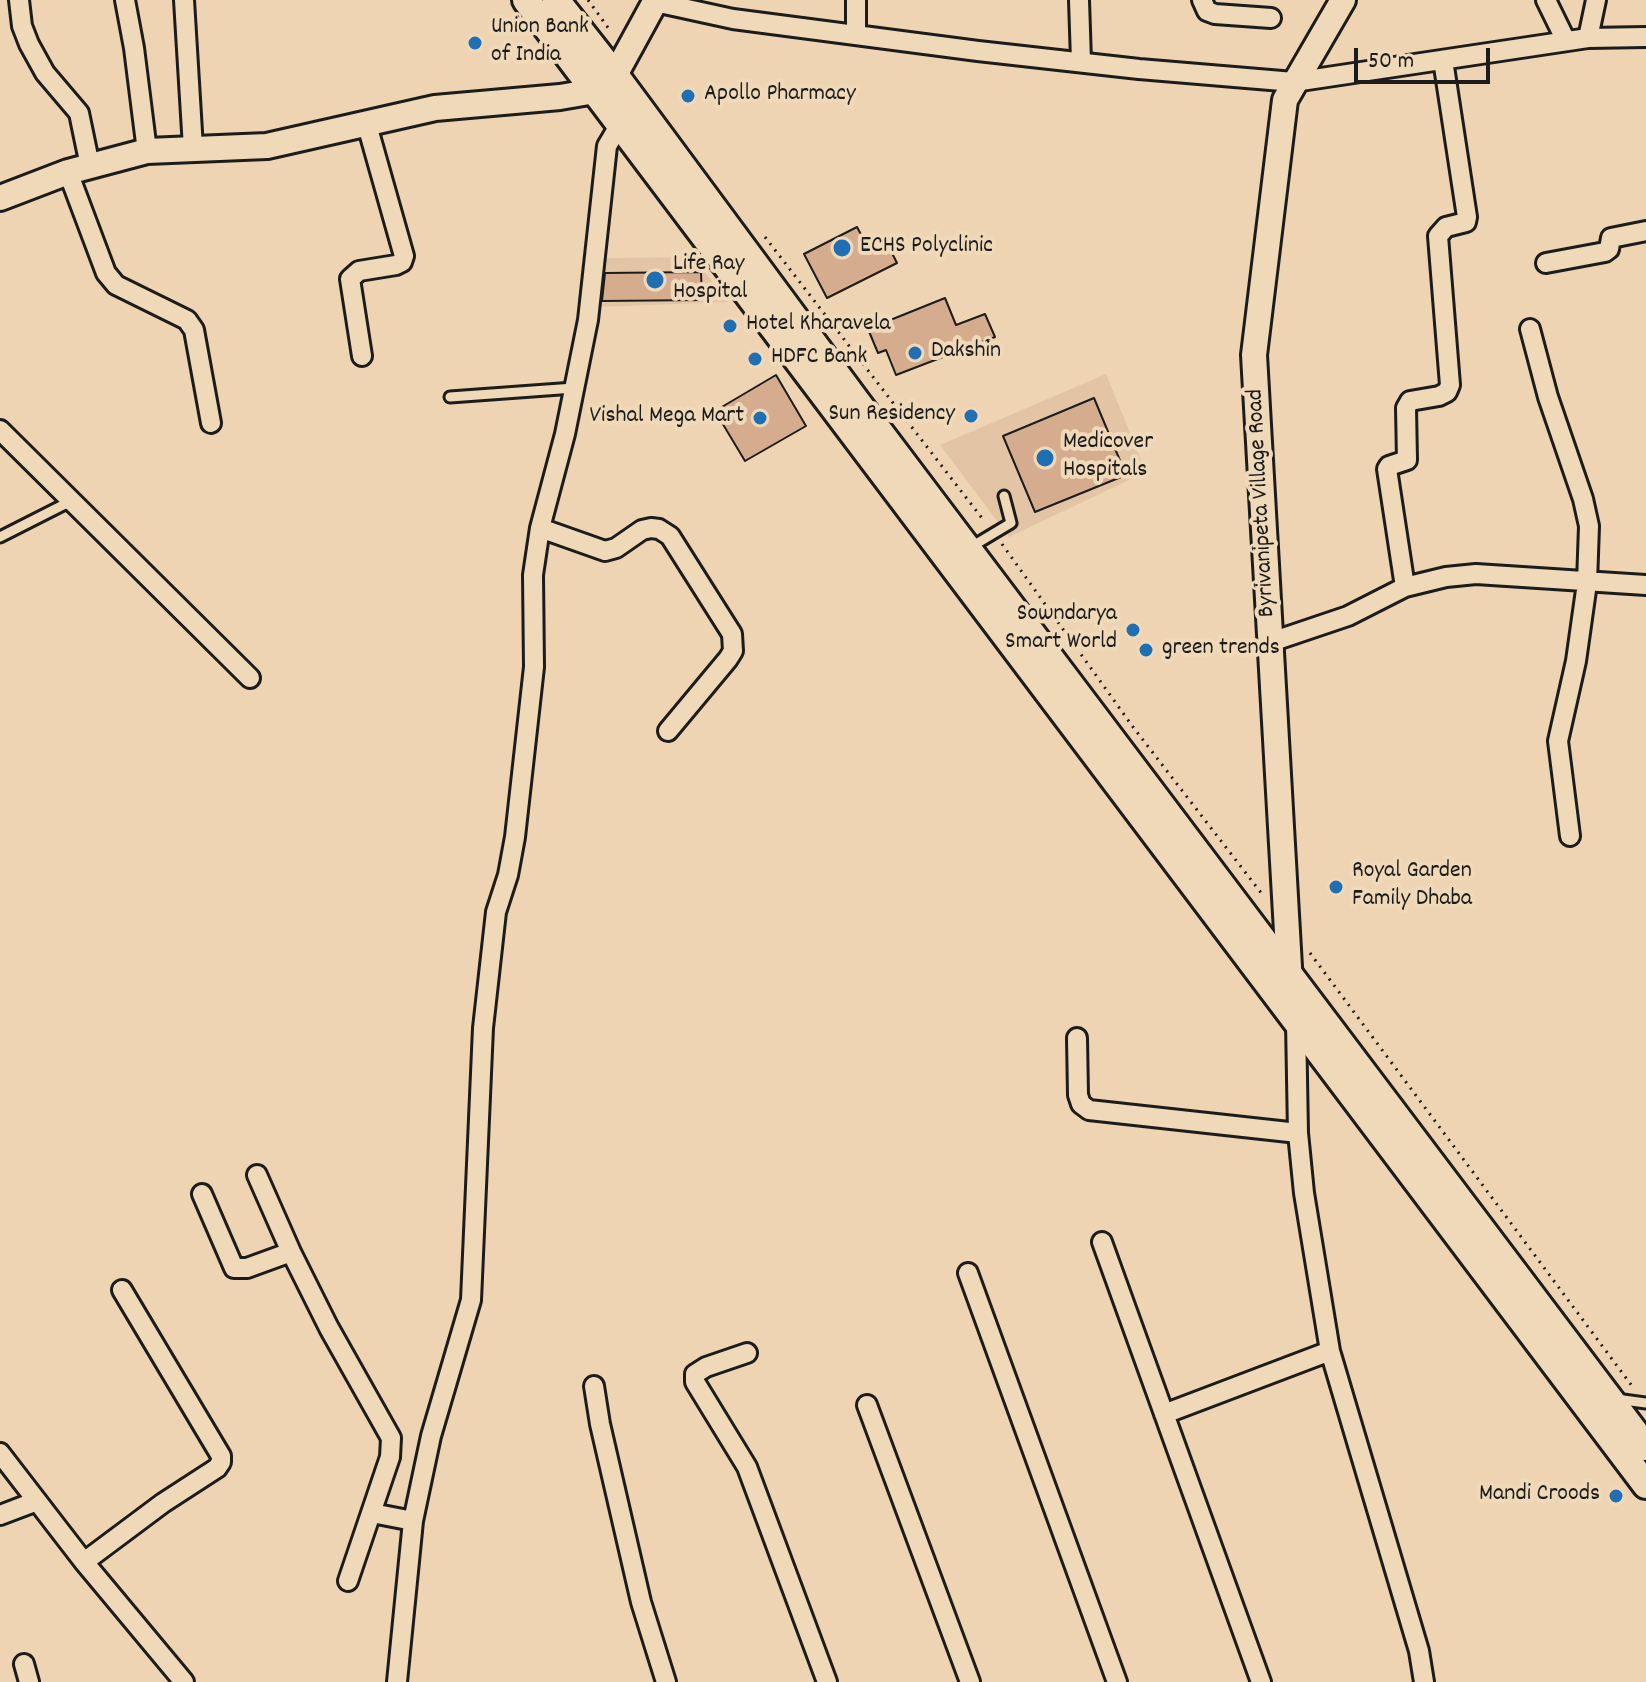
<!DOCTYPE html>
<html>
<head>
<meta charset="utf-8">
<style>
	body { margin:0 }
	#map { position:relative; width:1646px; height:1682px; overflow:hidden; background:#efd4b3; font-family:Dekko,sans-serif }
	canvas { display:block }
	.scale { position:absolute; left:1354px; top:48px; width:136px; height:36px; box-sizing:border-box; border:4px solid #1c1c1c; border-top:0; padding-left:10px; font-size:24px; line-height:28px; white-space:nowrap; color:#1c1c1c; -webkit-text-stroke:6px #efd9b8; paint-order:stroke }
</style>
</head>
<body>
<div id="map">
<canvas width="1646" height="1682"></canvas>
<div class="scale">50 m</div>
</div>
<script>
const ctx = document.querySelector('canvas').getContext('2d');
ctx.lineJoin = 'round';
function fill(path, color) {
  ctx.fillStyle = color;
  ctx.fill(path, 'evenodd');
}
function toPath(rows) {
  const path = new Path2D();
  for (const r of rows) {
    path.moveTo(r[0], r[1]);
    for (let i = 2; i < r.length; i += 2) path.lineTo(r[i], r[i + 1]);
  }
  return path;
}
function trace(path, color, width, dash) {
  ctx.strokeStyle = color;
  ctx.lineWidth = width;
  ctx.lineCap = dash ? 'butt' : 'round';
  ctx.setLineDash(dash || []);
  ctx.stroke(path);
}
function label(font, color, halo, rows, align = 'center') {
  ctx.font = font + ' Dekko,sans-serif';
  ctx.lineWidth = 8;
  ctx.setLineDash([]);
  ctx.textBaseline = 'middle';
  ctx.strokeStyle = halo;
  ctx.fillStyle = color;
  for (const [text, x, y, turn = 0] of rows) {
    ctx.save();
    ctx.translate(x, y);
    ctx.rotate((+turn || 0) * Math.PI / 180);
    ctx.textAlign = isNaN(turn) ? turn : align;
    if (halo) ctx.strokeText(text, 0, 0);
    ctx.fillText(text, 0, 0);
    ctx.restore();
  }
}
fill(toPath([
	[693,257,728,302,598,307,601,258],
	[1106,374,1146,472,1009,537,940,445]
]), '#e3c5a5');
const building = toPath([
	[857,227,871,253,888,245,897,263,827,298,804,254,857,227],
	[701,272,702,300,602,301,605,273,701,272],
	[945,298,956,325,985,314,995,337,896,375,886,350,878,353,868,329,945,298],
	[776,375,806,426,745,461,715,411,776,375],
	[1094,398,1126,475,1035,512,1003,436,1094,398]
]);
fill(building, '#d5ac8e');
trace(building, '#1c1c1c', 2);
const service = toPath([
	[450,397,574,388],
	[0,537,71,501],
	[971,547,1011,523,1004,496],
	[1616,1399,1646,1403]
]);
const minor = toPath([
	[19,0,22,26,29,44,45,73,79,113,90,166],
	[125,0,134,48,147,151],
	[184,0,193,148],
	[856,0,856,35],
	[1079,0,1081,61],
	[1202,0,1207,11,1215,14,1271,18],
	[1546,0,1566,41],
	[1596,0,1588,38,1646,37],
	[655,2,733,19,978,51,1139,69,1294,82,1588,38],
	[68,172,106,273,116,285,187,320,194,330,211,423],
	[1546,263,1605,252,1609,249,1611,238,1646,231],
	[1530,329,1548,397,1583,499,1589,526,1587,583,1576,661,1558,741,1570,836],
	[362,356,350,279,359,271,396,265,402,262,404,256,367,125],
	[0,430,250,678],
	[540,528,605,551,616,548,642,530,651,528,659,529,670,536,732,634,733,651,728,659,668,731],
	[1405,587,1387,469,1389,466,1407,460,1406,408,1410,401,1439,396,1447,392,1450,385,1438,236,1446,227,1466,222,1467,217,1443,60],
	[1271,642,1348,616,1405,587,1446,577,1476,574,1646,585],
	[1296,1022,1298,1133,1304,1193,1330,1351,1419,1651,1424,1682],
	[1077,1038,1078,1095,1081,1104,1089,1110,1298,1133],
	[257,1175,291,1252,329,1328,391,1438,390,1457,348,1581],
	[202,1194,234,1268,247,1268,291,1252],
	[1102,1242,1261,1682],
	[968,1273,1117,1682],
	[747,1353,706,1367,695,1374,695,1382,747,1467,827,1682],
	[594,1386,600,1424,641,1602,666,1682],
	[867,1405,970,1682],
	[1164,1414,1330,1351],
	[0,1453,84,1562,184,1682],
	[372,1513,413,1521],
	[0,1515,37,1501],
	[84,1562,163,1503,217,1468,221,1462,221,1456,122,1290],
	[24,1664,29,1682],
	[397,1682,413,1521,431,1436,471,1300,483,1028,496,912,508,875,515,837,534,667,533,575,540,528,565,434,588,320,607,146,620,124]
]);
const tertiary = toPath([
	[0,198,68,172,147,151,267,146,435,108,560,97,595,91,615,75,656,0],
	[1290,984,1254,355,1285,100,1343,0]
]);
const secondary = toPath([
	[526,0,1646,1485],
	[556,0,615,75,857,402,1646,1447]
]);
trace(service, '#1c1c1c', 15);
trace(minor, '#1c1c1c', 24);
trace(tertiary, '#1c1c1c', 30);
trace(secondary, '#1c1c1c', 32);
trace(toPath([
	[588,0,609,29],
	[765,237,985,522],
	[1002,544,1133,727,1262,894],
	[1310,953,1632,1386]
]), '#1c1c1c', 3, [2, 6]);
trace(service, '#efd9b8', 9);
trace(minor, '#efd9b8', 18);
trace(tertiary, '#efd9b8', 24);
trace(secondary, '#efd9b8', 26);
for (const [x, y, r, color] of [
	[475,43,8,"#1f6fb2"],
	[688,96,8,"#1f6fb2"],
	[842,248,10,"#1f6fb2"],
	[655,280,10,"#1f6fb2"],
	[730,326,8,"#1f6fb2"],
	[915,353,8,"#1f6fb2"],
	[755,359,8,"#1f6fb2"],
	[971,416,8,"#1f6fb2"],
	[760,418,8,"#1f6fb2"],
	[1045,458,10,"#1f6fb2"],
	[1133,630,8,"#1f6fb2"],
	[1146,650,8,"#1f6fb2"],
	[1336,887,8,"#1f6fb2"],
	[1616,1496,8,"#1f6fb2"]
]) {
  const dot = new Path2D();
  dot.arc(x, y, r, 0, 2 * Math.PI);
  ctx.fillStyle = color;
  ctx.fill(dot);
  trace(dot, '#efd9b8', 3);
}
label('24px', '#1c1c1c', '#efd9b8', [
	["Union Bank",491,29],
	["of India",491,57],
	["Apollo Pharmacy",704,96],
	["ECHS Polyclinic",860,248],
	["Life Ray",673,266],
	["Hospital",673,294],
	["Hotel Kharavela",746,326],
	["Dakshin",931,353],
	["HDFC Bank",771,359],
	["Sun Residency",955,416,"right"],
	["Vishal Mega Mart",744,418,"right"],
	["Medicover",1063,444],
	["Hospitals",1063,472],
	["Sowndarya",1117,616,"right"],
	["Smart World",1117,644,"right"],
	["green trends",1162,650],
	["Royal Garden",1352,873],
	["Family Dhaba",1352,901],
	["Mandi Croods",1600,1496,"right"]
], 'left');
label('24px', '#1c1c1c', '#efd9b8', [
	["Byrivanipeta Village Road",1263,503,-93]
]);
</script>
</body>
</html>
